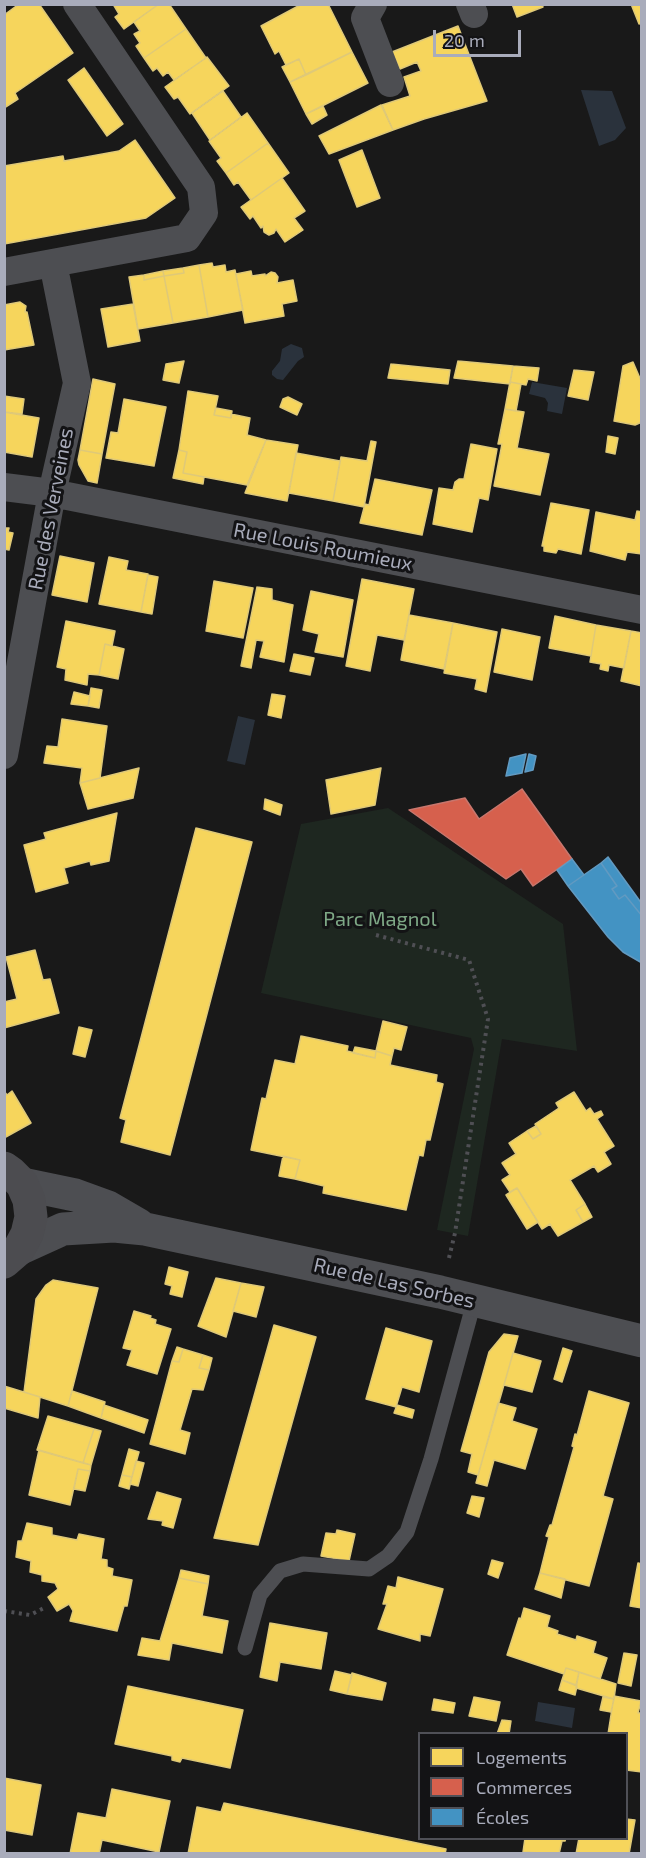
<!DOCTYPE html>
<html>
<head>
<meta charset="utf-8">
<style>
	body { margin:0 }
	#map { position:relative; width:646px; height:1858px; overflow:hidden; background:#191919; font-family:"Exo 2",sans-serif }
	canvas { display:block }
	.frame { position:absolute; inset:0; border:6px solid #a9acbb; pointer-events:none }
	.legend { position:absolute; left:418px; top:1732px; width:210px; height:108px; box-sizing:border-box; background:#131315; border:2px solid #4f5057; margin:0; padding:8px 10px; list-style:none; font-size:18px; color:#a9acbb }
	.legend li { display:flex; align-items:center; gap:12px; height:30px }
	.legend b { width:30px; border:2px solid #4f5057 }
	.scale { position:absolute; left:433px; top:30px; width:88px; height:27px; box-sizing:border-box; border:3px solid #a9acbb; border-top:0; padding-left:8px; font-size:18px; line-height:21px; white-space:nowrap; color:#a9acbb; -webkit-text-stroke:4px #131315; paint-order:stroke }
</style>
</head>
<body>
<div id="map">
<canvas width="646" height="1858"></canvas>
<div class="frame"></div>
<ul class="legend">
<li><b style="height:16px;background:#f6d55c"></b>Logements</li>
<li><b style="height:16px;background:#d6604d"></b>Commerces</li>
<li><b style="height:16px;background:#4393c3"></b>Écoles</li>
</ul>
<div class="scale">20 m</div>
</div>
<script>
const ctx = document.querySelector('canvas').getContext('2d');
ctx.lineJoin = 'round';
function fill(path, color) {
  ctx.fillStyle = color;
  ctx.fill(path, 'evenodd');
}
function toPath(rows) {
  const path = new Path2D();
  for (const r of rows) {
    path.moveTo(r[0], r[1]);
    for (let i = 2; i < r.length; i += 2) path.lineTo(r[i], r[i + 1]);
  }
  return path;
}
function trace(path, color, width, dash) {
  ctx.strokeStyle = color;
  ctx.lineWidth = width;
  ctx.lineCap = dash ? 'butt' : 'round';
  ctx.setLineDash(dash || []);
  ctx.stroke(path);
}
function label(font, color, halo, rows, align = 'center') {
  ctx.font = font + ' "Exo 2",sans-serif';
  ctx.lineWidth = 6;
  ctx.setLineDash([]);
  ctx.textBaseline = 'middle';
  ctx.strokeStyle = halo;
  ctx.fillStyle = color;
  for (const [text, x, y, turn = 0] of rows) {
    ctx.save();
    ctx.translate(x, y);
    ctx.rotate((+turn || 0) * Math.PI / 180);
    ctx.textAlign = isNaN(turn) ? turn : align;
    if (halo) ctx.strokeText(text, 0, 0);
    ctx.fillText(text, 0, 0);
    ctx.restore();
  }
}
fill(toPath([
	[388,808,563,924,577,1051,502,1039,468,1236,437,1230,474,1049,471,1038,261,993,301,824]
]), '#1e2720');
fill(toPath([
	[581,90,612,91,626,128,615,140,599,146],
	[291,344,302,348,304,357,298,361,283,380,277,379,272,375,272,371,280,361,282,349],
	[532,382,567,388,562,414,547,411,548,403,545,398,529,394],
	[238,716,255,720,245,765,227,761],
	[538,1702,575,1708,572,1728,535,1721]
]), '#2a323c');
const homes = toPath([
	[19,4,39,4,73,53,15,93,18,99,4,108,4,15,19,4],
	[113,4,159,4,124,29,115,17,119,14,113,4],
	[159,4,169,4,186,29,144,58,136,46,140,43,134,34,140,31,134,22,159,4],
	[302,4,328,4,352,52,306,75,299,59,286,65,279,51,275,54,261,26,302,4],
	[512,4,542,4,543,7,517,17,512,4],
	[631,4,642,4,642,23,639,24,631,4],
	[458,26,487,101,424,119,393,130,382,105,410,96,404,77,421,71,417,62,400,69,392,52,458,26],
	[186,29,206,58,174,80,168,72,163,76,157,68,153,71,144,58,186,29],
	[352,52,368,83,306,114,290,82,352,52],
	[207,57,229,86,190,114,178,97,174,99,165,87,207,57],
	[299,59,306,75,290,82,282,67,299,59],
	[84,68,123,124,107,136,68,80,84,68],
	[223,91,241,117,210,140,192,113,223,91],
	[381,105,393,130,329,154,319,136,381,105],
	[323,106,327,115,312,124,306,114,323,106],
	[247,113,268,143,226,173,217,161,221,158,209,141,247,113],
	[135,140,175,198,146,218,4,244,4,166,63,156,64,161,119,151,135,140],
	[268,143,289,173,251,200,238,182,234,185,226,173,268,143],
	[362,150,380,198,357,207,339,160,362,150],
	[282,178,305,211,294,218,303,230,285,242,276,229,274,233,269,235,264,232,263,226,261,228,253,216,250,219,241,207,282,178],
	[212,263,213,267,225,265,226,272,235,270,243,310,208,317,199,265,212,263],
	[199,265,208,317,173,323,164,276,184,273,183,268,199,265],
	[183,268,184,273,164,276,163,271,183,268],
	[163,271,164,276,144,280,144,275,163,271],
	[251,271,252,276,265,274,265,276,271,272,275,273,278,277,277,283,293,280,297,301,282,304,284,316,245,323,236,274,251,271],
	[144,275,144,280,164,276,173,323,138,329,129,277,144,275],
	[20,302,26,306,25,312,27,312,34,345,4,350,4,305,20,302],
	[133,304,140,341,108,347,101,309,133,304],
	[184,361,179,383,163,380,166,364,184,361],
	[458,361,513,366,510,384,454,378,458,361],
	[633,362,642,383,642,422,635,425,614,421,623,366,633,362],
	[391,364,450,370,448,384,388,378,391,364],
	[513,366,539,368,537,381,528,379,526,385,510,382,513,366],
	[574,370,594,372,588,400,568,396,574,370],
	[93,379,115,384,102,454,80,450,93,379],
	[510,382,521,384,516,411,505,409,510,382],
	[188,391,218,396,214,415,231,418,231,414,250,418,247,435,266,440,247,485,183,473,187,452,179,450,188,391],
	[4,396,24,399,22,414,4,412,4,396],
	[288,397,302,404,297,415,280,407,283,399,288,397],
	[124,399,166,407,154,466,106,458,111,432,118,433,124,399],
	[216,408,232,411,231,418,214,415,216,408],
	[505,409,524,412,517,448,549,454,540,495,494,486,502,444,498,444,505,409],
	[4,412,39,418,32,457,4,452,4,412],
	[608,436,618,438,615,454,606,452,608,436],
	[266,440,298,445,287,501,245,493,266,440],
	[371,441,376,442,364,507,333,501,341,457,367,461,371,441],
	[471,444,497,449,488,500,479,498,472,532,433,524,439,488,453,490,455,482,459,479,464,479,471,444],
	[80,450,102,454,97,483,88,481,79,465,78,460,80,450],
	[179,450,187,452,183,473,204,477,203,484,173,478,179,450],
	[296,453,340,461,333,501,289,493,296,453],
	[375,479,432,490,422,535,360,523,365,504,369,505,375,479],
	[551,503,589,510,581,554,558,549,556,553,544,551,544,546,542,546,551,503],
	[637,511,642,512,642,554,627,552,625,560,590,551,596,512,635,520,637,511],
	[4,528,9,528,8,532,13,533,9,550,4,549,4,528],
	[60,556,94,563,87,602,52,595,60,556],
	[109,557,128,561,126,570,148,574,141,612,99,604,109,557],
	[148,575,158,577,152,614,141,612,148,575],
	[362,579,414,589,404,640,377,635,370,671,346,666,362,579],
	[214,581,253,588,243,638,206,631,214,581],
	[257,587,272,589,272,600,293,605,284,662,260,657,264,641,256,640,251,668,241,666,257,587],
	[311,591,353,600,343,657,315,652,319,634,303,630,311,591],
	[409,615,453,623,444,669,401,660,409,615],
	[555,616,596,625,591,656,549,648,555,616],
	[66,621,115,631,112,646,105,644,99,675,88,674,87,685,65,680,66,669,57,667,66,621],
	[453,623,497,632,486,692,475,689,477,679,444,673,453,623],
	[596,625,631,631,624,668,609,665,608,671,600,669,601,664,590,662,596,625],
	[502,629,540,637,532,680,494,672,502,629],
	[631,631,642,633,642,686,621,681,631,631],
	[105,644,124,649,118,679,99,675,105,644],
	[294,654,314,658,310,675,290,671,294,654],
	[91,688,102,690,99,708,88,706,91,688],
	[74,692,90,696,88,706,71,704,74,692],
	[272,694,285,696,281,718,268,715,272,694],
	[62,719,107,726,100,778,80,783,82,768,44,763,47,746,58,747,62,719],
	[139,768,133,798,88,809,80,783,139,768],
	[381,768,375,805,331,814,326,780,381,768],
	[265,799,282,805,280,815,264,809,265,799],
	[117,813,109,861,91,865,90,861,64,868,68,883,36,892,24,845,46,839,44,833,117,813],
	[196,828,252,842,170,1155,121,1142,126,1120,120,1118,196,828],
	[35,950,43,980,50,979,59,1013,4,1028,4,1002,17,999,6,957,35,950],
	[383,1021,407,1027,401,1050,394,1048,392,1056,376,1051,383,1021],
	[79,1027,92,1030,85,1057,73,1054,79,1027],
	[301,1036,348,1046,347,1051,375,1058,376,1051,392,1056,390,1065,437,1075,436,1082,443,1084,430,1140,426,1140,423,1156,419,1155,406,1210,323,1193,324,1186,295,1179,300,1160,251,1150,262,1098,266,1099,275,1060,295,1064,301,1036],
	[355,1047,376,1051,375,1058,353,1053,355,1047],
	[4,1091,7,1095,12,1091,31,1123,4,1138,4,1091],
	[574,1092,586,1111,590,1108,594,1114,601,1111,603,1115,597,1119,614,1146,604,1152,611,1164,598,1172,594,1166,570,1180,585,1204,576,1210,583,1222,558,1236,550,1224,542,1229,517,1188,510,1192,502,1180,510,1175,502,1163,516,1154,509,1143,527,1131,533,1139,541,1134,535,1124,559,1108,556,1103,574,1092],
	[536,1126,541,1134,533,1139,527,1131,536,1126],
	[283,1156,300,1160,295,1179,279,1176,283,1156],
	[517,1188,538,1222,527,1229,506,1195,517,1188],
	[585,1204,592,1217,583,1222,576,1210,585,1204],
	[169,1267,188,1272,182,1297,170,1294,172,1286,165,1284,169,1267],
	[216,1278,241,1283,226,1337,198,1326,216,1278],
	[53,1280,98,1288,68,1406,24,1392,36,1299,46,1285,53,1280],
	[241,1283,264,1287,256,1317,233,1311,241,1283],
	[134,1311,151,1316,150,1318,156,1320,155,1324,171,1329,157,1374,127,1365,132,1350,123,1348,134,1311],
	[274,1325,316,1337,258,1545,214,1538,274,1325],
	[386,1328,432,1341,419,1392,402,1387,396,1407,366,1399,386,1328],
	[504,1334,518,1336,478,1475,468,1472,472,1454,461,1451,489,1352,504,1334],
	[177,1347,183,1349,179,1362,172,1361,177,1347],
	[563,1348,572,1351,562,1382,554,1379,563,1348],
	[183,1349,203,1355,199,1368,209,1370,203,1390,192,1389,180,1430,190,1433,185,1454,150,1444,172,1361,179,1362,183,1349],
	[513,1353,541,1361,532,1392,504,1385,513,1353],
	[203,1355,212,1358,209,1370,199,1368,203,1355],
	[4,1386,40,1397,38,1418,4,1408,4,1386],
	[72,1391,105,1402,101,1418,68,1406,72,1391],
	[589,1391,629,1403,603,1496,613,1499,589,1586,540,1573,549,1537,546,1536,550,1525,552,1525,574,1447,572,1446,575,1434,577,1435,589,1391],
	[498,1403,516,1408,512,1421,537,1429,525,1469,494,1460,487,1486,476,1483,498,1403],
	[104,1405,148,1420,144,1433,101,1418,104,1405],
	[397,1405,414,1410,412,1418,394,1413,397,1405],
	[48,1416,94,1429,83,1463,37,1450,48,1416],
	[94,1429,101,1431,91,1465,83,1463,94,1429],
	[129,1449,139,1452,132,1477,122,1475,129,1449],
	[39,1450,91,1465,90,1471,78,1469,70,1505,29,1495,39,1450],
	[136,1461,144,1463,138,1486,130,1484,136,1461],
	[78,1469,90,1471,85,1491,74,1489,78,1469],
	[122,1475,132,1477,129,1489,119,1486,122,1475],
	[157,1492,181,1499,173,1528,162,1525,163,1521,148,1519,157,1492],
	[472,1496,484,1498,479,1517,467,1513,472,1496],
	[27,1523,52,1528,52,1535,77,1540,79,1534,104,1539,101,1559,107,1560,107,1567,113,1569,112,1576,132,1580,127,1606,124,1606,117,1631,70,1621,73,1611,69,1604,57,1611,48,1597,58,1589,55,1583,42,1581,42,1575,30,1572,31,1561,16,1557,18,1541,22,1541,27,1523],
	[337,1530,355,1534,349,1561,321,1556,326,1533,336,1534,337,1530],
	[492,1560,503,1563,498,1578,488,1574,492,1560],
	[638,1563,642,1564,642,1608,630,1606,638,1563],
	[181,1570,209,1576,208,1584,179,1578,181,1570],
	[540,1573,565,1579,561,1598,535,1589,540,1573],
	[398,1577,443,1589,430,1636,420,1634,420,1641,378,1629,387,1604,383,1604,388,1586,396,1588,398,1577],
	[179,1578,208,1584,202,1616,228,1621,222,1653,172,1643,169,1660,138,1655,142,1638,160,1641,179,1578],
	[524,1608,550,1616,547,1627,558,1631,557,1634,576,1640,577,1636,596,1642,593,1653,607,1658,600,1679,566,1668,564,1674,507,1655,519,1618,521,1619,524,1608],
	[270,1623,327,1633,321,1669,280,1662,277,1681,260,1677,270,1623],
	[624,1653,637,1655,631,1686,618,1683,624,1653],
	[566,1668,579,1672,576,1685,562,1680,566,1668],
	[335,1671,352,1675,347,1694,330,1690,335,1671],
	[579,1672,616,1684,614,1699,576,1688,579,1672],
	[352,1673,386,1683,382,1700,347,1694,352,1673],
	[562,1680,577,1686,575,1695,559,1690,562,1680],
	[128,1686,243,1710,230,1768,182,1758,180,1762,172,1760,172,1756,115,1744,128,1686],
	[614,1696,641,1701,638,1713,642,1713,642,1772,626,1770,626,1734,608,1734,614,1696],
	[474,1697,500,1702,496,1721,469,1716,474,1697],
	[603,1697,614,1699,611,1712,600,1710,603,1697],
	[434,1699,455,1703,453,1713,432,1710,434,1699],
	[502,1720,511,1721,509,1734,497,1734,502,1720],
	[4,1778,41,1785,32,1835,4,1830,4,1778],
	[112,1789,170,1801,159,1852,102,1840,99,1854,70,1854,78,1813,106,1818,112,1789],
	[224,1803,446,1849,445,1854,188,1854,197,1807,221,1812,224,1803],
	[626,1819,635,1820,629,1854,576,1854,579,1838,626,1838,626,1819],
	[525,1838,566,1838,565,1841,562,1841,559,1854,523,1852,525,1838]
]);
fill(homes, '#f6d55c');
trace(homes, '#dfc978', 1.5);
const shops = toPath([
	[522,789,572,859,533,886,521,869,506,879,409,810,465,798,479,819,522,789]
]);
fill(shops, '#d6604d');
trace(shops, '#c8776e', 1.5);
const schools = toPath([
	[526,754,522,773,506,776,510,758,526,754],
	[529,754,536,756,533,770,525,772,529,754],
	[608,857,642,904,642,916,625,895,619,899,612,889,617,886,601,863,608,857],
	[572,859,584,875,568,886,557,870,572,859],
	[601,863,617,886,612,889,619,899,625,895,642,916,642,963,623,952,608,937,568,886,601,863]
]);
fill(schools, '#4393c3');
trace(schools, '#629ac1', 1.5);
trace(toPath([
	[376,935,469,960,488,1019,455,1233,448,1262],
	[4,1611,30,1615,44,1608]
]), '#4f4f54', 4, [3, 4.5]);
trace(toPath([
	[245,1648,260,1595,280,1571,303,1564,369,1569,388,1556,407,1532,431,1459,474,1302]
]), '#4d4e52', 15);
trace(toPath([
	[373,4,365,18,390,83],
	[470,4,474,14],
	[4,272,187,238,204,213,201,187,77,4],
	[4,487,52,493,642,610],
	[4,755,52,493,77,383,53,263]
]), '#4d4e52', 28);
trace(toPath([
	[22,1184,75,1195,108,1207,139,1225],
	[19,1249,63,1229,114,1226,145,1229,440,1292,642,1341]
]), '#4d4e52', 33);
trace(toPath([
	[4,1168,11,1173,22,1184,29,1200,31,1217,27,1234,19,1249,4,1262]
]), '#4c4c50', 33);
label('20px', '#a9acbb', '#131315', [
	["Rue des Verveines",51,509,-79],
	["Rue Louis Roumieux",323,547,11],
	["Rue de Las Sorbes",394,1283,13]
]);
label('20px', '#7ea886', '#131315', [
	["Parc Magnol",380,919]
]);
</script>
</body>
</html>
